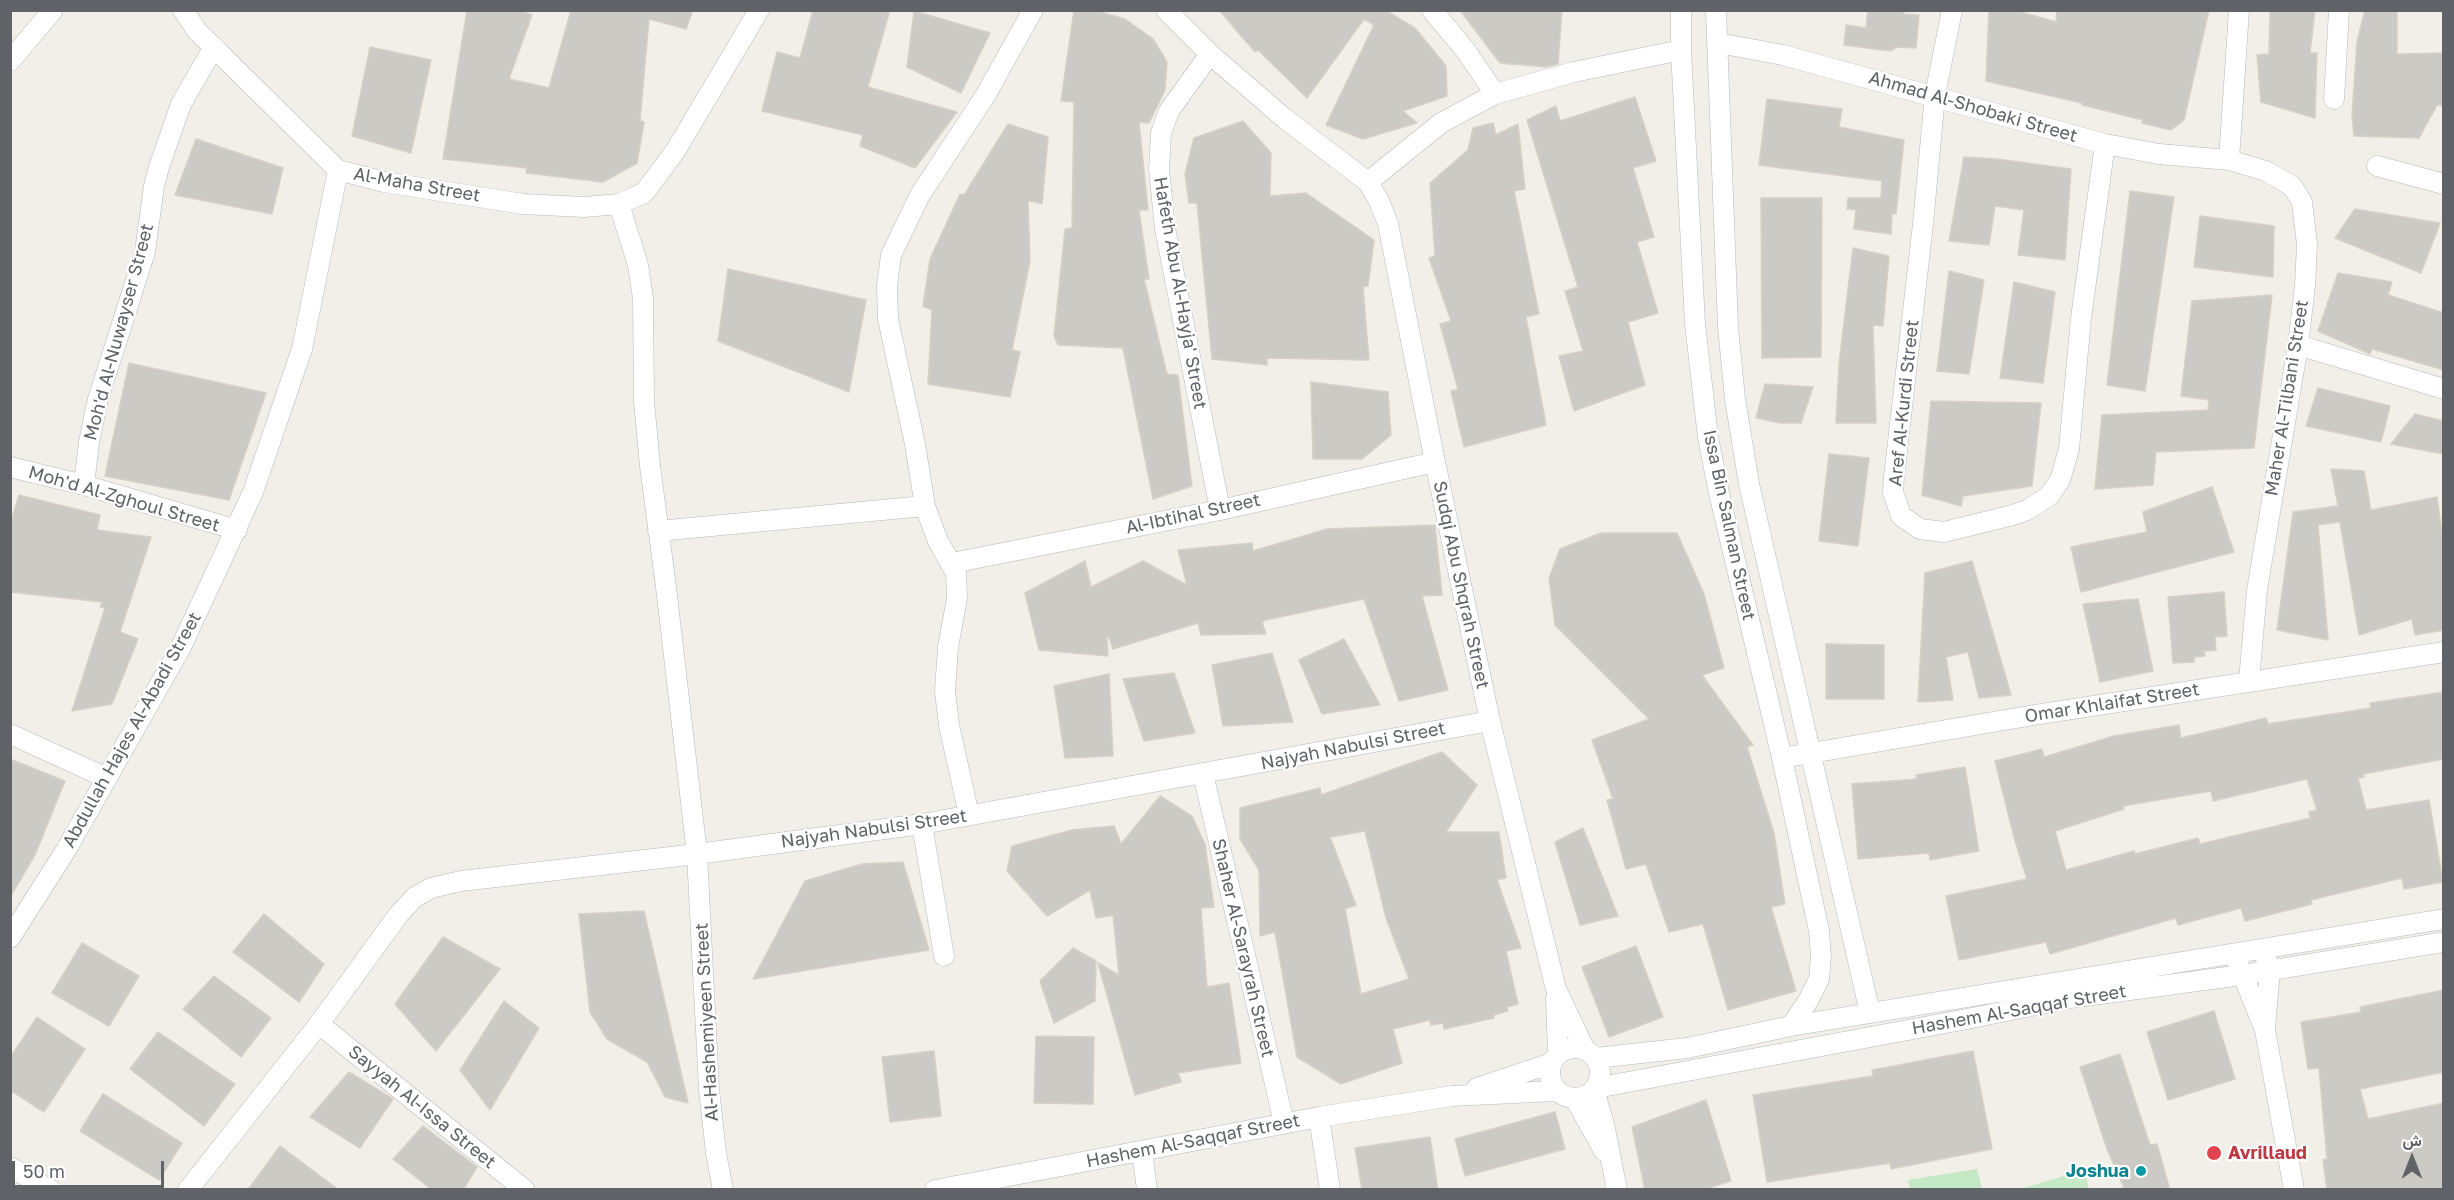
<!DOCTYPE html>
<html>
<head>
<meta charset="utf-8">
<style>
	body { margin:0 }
	#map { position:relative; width:2454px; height:1200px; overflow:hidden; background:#f1efe8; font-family:"Golos Text",Vazirmatn,sans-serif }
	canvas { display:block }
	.frame { position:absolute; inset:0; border:12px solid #5f6368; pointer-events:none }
	.north { position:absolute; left:2382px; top:1128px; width:60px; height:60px; -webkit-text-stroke:4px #fff; paint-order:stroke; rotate:0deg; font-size:16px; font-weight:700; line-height:24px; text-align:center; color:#5f6368 }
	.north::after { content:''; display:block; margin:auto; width:21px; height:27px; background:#5f6368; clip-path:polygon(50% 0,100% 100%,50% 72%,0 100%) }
	.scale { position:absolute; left:12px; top:1161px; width:152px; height:27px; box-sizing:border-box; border:3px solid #5f6368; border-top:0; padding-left:8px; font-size:18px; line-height:21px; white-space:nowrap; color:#5f6368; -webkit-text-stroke:4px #fff; paint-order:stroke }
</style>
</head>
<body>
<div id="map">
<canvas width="2454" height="1200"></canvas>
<div class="frame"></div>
<div class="north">ش</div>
<div class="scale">50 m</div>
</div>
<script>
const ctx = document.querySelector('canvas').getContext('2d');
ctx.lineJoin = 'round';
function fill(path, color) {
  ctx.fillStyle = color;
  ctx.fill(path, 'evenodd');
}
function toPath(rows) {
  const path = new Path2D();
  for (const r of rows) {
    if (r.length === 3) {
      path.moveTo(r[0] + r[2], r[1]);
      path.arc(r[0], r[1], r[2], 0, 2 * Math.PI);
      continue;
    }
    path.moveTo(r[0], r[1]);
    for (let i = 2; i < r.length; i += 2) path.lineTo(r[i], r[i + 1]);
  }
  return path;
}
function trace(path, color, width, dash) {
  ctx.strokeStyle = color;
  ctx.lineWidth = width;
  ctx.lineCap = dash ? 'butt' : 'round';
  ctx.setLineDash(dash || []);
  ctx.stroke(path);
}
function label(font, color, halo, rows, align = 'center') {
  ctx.font = font + ' "Golos Text",sans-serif';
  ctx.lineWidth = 4.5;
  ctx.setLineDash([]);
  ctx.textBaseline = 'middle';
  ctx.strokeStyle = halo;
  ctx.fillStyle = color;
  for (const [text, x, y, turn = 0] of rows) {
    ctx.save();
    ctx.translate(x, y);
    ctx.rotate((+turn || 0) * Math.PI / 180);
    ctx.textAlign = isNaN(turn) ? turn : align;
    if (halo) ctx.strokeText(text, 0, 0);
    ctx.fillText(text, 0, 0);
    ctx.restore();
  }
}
fill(toPath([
	[1977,1169,1982,1189,1910,1189,1908,1180],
	[2084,1170,2089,1189,2020,1189]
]), '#c5e8c5');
const building = toPath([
	[467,10,518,10,532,15,509,79,549,88,571,10,693,10,686,29,649,19,640,121,644,122,637,163,603,182,526,173,527,168,443,159,467,10],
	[813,10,890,10,868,87,957,112,915,168,860,146,863,135,762,111,777,52,800,58,813,10],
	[1074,10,1093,10,1125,19,1153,39,1167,62,1165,90,1149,123,1139,122,1148,210,1139,210,1149,279,1144,279,1167,374,1178,375,1192,486,1153,499,1123,348,1058,345,1054,336,1065,229,1072,228,1074,102,1061,101,1074,10],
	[1219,10,1385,10,1415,28,1446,66,1447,96,1403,111,1417,123,1363,139,1326,125,1374,25,1364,19,1307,98,1258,50,1255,52,1219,10],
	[1460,10,1562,10,1558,64,1546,67,1500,63,1460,10],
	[1868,10,1904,10,1904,14,1919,15,1916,48,1897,47,1890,51,1844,45,1846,25,1866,28,1868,10],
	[1989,10,2014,10,2056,22,2057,10,2209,10,2184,120,2171,130,2142,123,2143,120,2082,105,2082,103,1986,81,1989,10],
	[2270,10,2315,10,2310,53,2317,53,2315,118,2261,102,2257,55,2269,54,2270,10],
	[2365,10,2397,10,2397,54,2444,53,2444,105,2437,105,2419,138,2354,136,2352,115,2357,42,2365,10],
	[914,11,990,33,961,93,907,67,914,11],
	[370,47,431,60,411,153,352,136,370,47],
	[1635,97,1656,161,1633,168,1654,237,1637,242,1658,313,1628,322,1645,385,1574,411,1559,356,1583,351,1565,291,1578,287,1527,120,1556,106,1560,121,1635,97],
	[1767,99,1842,109,1839,127,1904,140,1896,214,1892,213,1891,234,1854,229,1856,210,1847,209,1848,198,1881,198,1882,181,1759,165,1767,99],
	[1243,121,1271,153,1270,196,1306,193,1374,240,1368,286,1363,287,1369,360,1267,358,1267,365,1212,359,1197,203,1189,203,1185,174,1194,138,1243,121],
	[1493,123,1496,135,1518,124,1525,189,1514,191,1539,314,1526,317,1546,425,1464,447,1451,391,1458,389,1440,324,1451,321,1429,258,1435,256,1430,183,1468,150,1473,128,1493,123],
	[1008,124,1048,137,1042,204,1028,200,1030,261,1012,350,1020,352,1010,397,928,384,932,310,923,306,930,259,960,194,964,195,1008,124],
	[196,139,283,168,272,214,175,195,196,139],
	[1964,157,1997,159,2071,169,2065,260,2018,255,2024,210,1995,206,1989,245,1949,241,1964,157],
	[2130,191,2174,197,2145,391,2107,385,2130,191],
	[1761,198,1822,198,1821,357,1762,358,1761,198],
	[2355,209,2440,223,2421,273,2335,238,2355,209],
	[2200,216,2274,226,2273,277,2194,267,2200,216],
	[1853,248,1889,256,1883,326,1873,325,1876,423,1836,423,1839,363,1853,248],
	[728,269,866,300,849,392,718,341,728,269],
	[1949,271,1984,280,1969,374,1937,371,1949,271],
	[2338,273,2392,282,2388,295,2444,313,2444,370,2372,349,2370,354,2318,331,2338,273],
	[2014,282,2055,292,2043,383,2000,378,2014,282],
	[2272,295,2254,448,2156,452,2153,485,2095,489,2102,415,2208,410,2209,400,2181,396,2192,301,2272,295],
	[129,363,266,393,229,500,105,476,129,363],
	[1311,382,1388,392,1391,435,1362,459,1313,459,1311,382],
	[1765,384,1813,387,1801,423,1780,423,1756,418,1765,384],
	[2318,388,2390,406,2381,442,2306,426,2318,388],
	[1931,401,2041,403,2032,486,1963,496,1961,506,1922,495,1931,401],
	[2415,414,2444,421,2444,454,2391,444,2415,414],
	[1829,454,1869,458,1858,546,1819,541,1829,454],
	[2331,469,2364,471,2371,510,2437,497,2444,548,2444,630,2415,635,2412,619,2359,635,2340,522,2318,525,2328,640,2277,630,2293,512,2338,506,2331,469],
	[2212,487,2234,552,2081,592,2071,547,2147,532,2143,512,2212,487],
	[19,495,100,515,97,530,151,537,120,632,138,639,112,704,72,711,105,608,100,607,102,602,10,592,10,525,19,495],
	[1435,525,1442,595,1422,596,1448,690,1399,701,1364,599,1266,620,1262,622,1266,634,1201,635,1198,623,1113,649,1109,637,1107,637,1108,656,1039,650,1025,593,1085,561,1091,587,1143,561,1187,585,1178,550,1252,543,1253,551,1327,529,1435,525],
	[1601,533,1677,533,1704,594,1724,668,1702,675,1753,745,1747,747,1774,833,1785,904,1771,907,1796,991,1728,1010,1703,924,1669,932,1646,864,1626,869,1607,800,1613,799,1592,740,1649,719,1555,625,1549,578,1560,549,1601,533],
	[1972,561,2011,695,1979,698,1968,652,1946,657,1953,700,1918,702,1925,573,1972,561],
	[2224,592,2227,636,2215,637,2216,650,2204,651,2205,656,2194,657,2194,662,2173,663,2168,597,2224,592],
	[2138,599,2153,671,2100,682,2083,604,2138,599],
	[1344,639,1380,705,1322,714,1299,660,1344,639],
	[1826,644,1884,645,1884,699,1826,699,1826,644],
	[1272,653,1293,722,1223,726,1212,665,1272,653],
	[1174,673,1195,733,1144,741,1123,679,1174,673],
	[1109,674,1113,756,1065,758,1054,686,1109,674],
	[2444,692,2444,759,2363,774,2364,777,2358,778,2366,810,2429,800,2443,882,2404,889,2402,878,2311,900,2312,904,2245,921,2241,908,2178,925,2176,918,2050,954,2046,942,1959,960,1946,896,2027,879,2015,841,1995,761,2042,749,2044,757,2114,736,2179,725,2181,738,2266,718,2268,724,2371,708,2370,703,2444,692],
	[2307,779,2317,810,2309,812,2310,818,2200,844,2198,838,2135,854,2134,851,2066,870,2055,831,2124,809,2123,806,2211,791,2213,801,2307,779],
	[1442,752,1477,785,1446,832,1499,832,1506,878,1497,880,1521,948,1506,951,1518,1004,1507,1007,1508,1011,1494,1015,1494,1018,1444,1029,1443,1023,1431,1025,1430,1020,1393,1029,1402,1063,1341,1084,1297,1057,1275,932,1260,936,1259,870,1240,839,1240,808,1320,788,1321,795,1442,752],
	[1365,831,1386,918,1409,979,1361,994,1345,909,1356,905,1330,837,1365,831],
	[10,759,65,781,35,855,10,897,10,759],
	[1965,767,1979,851,1930,860,1929,853,1858,859,1852,784,1917,779,1916,775,1965,767],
	[1160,796,1192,816,1205,844,1214,907,1201,908,1207,987,1229,983,1241,1063,1178,1073,1181,1082,1135,1095,1098,963,1119,975,1113,915,1096,918,1090,890,1047,916,1007,871,1012,846,1072,830,1114,826,1121,844,1160,796],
	[1583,828,1618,916,1580,925,1555,842,1583,828],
	[903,862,929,950,753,979,805,881,862,864,903,862],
	[644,911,688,1103,665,1097,647,1062,607,1039,590,1012,579,914,644,911],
	[264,914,324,964,299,1002,233,952,264,914],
	[443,937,500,969,436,1051,395,1004,443,937],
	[82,943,139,976,109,1026,52,993,82,943],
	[1636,946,1663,1017,1609,1037,1582,967,1636,946],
	[1073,948,1096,961,1095,1001,1054,1023,1040,981,1073,948],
	[214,976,271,1018,241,1057,183,1009,214,976],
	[2444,990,2444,1072,2360,1089,2368,1119,2444,1103,2444,1190,2327,1190,2323,1160,2327,1159,2319,1068,2308,1069,2301,1022,2361,1012,2360,1007,2444,990],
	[504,1001,539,1028,490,1110,460,1070,504,1001],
	[2214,1011,2235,1079,2168,1100,2147,1032,2214,1011],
	[37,1017,85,1049,44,1112,10,1090,10,1058,37,1017],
	[158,1032,235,1084,204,1126,130,1069,158,1032],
	[1036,1036,1094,1037,1093,1104,1034,1103,1036,1036],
	[934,1051,941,1116,890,1122,882,1057,934,1051],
	[1973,1051,1992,1149,1891,1169,1890,1163,1767,1182,1753,1095,1873,1076,1872,1070,1973,1051],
	[2120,1054,2150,1145,2157,1144,2170,1190,2125,1190,2107,1149,2080,1067,2120,1054],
	[349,1072,393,1099,360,1148,310,1117,349,1072],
	[103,1094,182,1143,159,1180,80,1131,103,1094],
	[1706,1100,1731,1181,1702,1190,1645,1190,1632,1127,1706,1100],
	[1555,1112,1565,1149,1465,1176,1455,1139,1555,1112],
	[423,1126,477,1167,463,1190,432,1190,393,1159,423,1126],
	[1430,1137,1438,1190,1362,1190,1355,1148,1430,1137],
	[280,1146,339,1190,248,1190,280,1146]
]);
fill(building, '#cccac5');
trace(building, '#d6d1c6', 1.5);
const minor = toPath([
	[183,10,197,31,338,170,384,182,523,204,584,207,619,204,644,193,676,150,759,10],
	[1166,10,1210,54,1284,118,1368,182,1379,201,1388,224,1435,462,1490,721,1556,989,1585,1050],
	[1432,10,1466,51,1495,94],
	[1681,10,1681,50,1695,324,1708,437,1719,493,1782,758,1819,931,1821,956,1819,979,1808,1001,1791,1026],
	[1716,10,1728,327,1735,399,1749,484,1870,1013],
	[1952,10,1935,95,1923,224,1894,477,1893,492,1901,516,1920,529,1944,532,2013,515,2027,510,2049,496,2060,480,2069,449,2081,318,2105,144],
	[1718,43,1783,55,2105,144,2159,154,2229,160,2266,171,2292,186,2302,202,2307,244,2305,286,2298,345,2257,590,2249,681],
	[1210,54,1169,111,1161,133,1159,170,1165,228,1220,510],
	[10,61,53,10],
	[2334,99,2339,10],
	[2229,160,2239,10],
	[2377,166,2444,184],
	[1368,182,1441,123,1495,94,1574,72,1681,50],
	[619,204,638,265,643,298,644,401,650,466,666,587,697,854,709,1089,716,1153,723,1190],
	[2298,345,2444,389],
	[10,467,84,485,237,530],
	[84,485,89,442,98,399,145,252,154,186,159,167,181,104,214,47],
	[658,531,925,506],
	[952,563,1220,510,1435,462],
	[10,734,107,778],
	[1782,758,2034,715,2444,652],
	[1203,774,1284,1123],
	[969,815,949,725,945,691,948,647,957,598,956,573,938,541,925,506,915,444,888,319,887,286,891,255,920,195,985,96,1033,10],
	[922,824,944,956],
	[10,938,66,850,181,647,253,492,302,349,338,170],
	[2238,963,2265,1030,2294,1190],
	[1556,998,1558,1054],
	[319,1024,525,1190],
	[2265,1028,2270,970,2266,959],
	[1575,1073,25],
	[1596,1058,1687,1048,1791,1026,2444,919],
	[1477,1088,1552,1063],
	[1596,1088,1967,1019,2070,998,2242,975,2444,942],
	[1594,1090,1604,1124,1617,1190],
	[1575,1099,1604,1151],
	[1319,1117,1330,1190],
	[1142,1151,1147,1190],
	[10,1167,51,1190],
	[188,1190,319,1024,399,914,415,897,431,888,461,881,697,854,922,824,1490,721],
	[935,1190,1319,1117,1452,1096,1556,1091]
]);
trace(minor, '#b5b8bc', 21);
trace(minor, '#fff', 20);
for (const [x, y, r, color] of [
	[2214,1153,8,"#e0444e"],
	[2141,1171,6,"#0f9aa8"]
]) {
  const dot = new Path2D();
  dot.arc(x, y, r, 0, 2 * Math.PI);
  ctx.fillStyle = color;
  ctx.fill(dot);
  trace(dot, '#fff', 2);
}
label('18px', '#5f6368', '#fff', [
	["Ahmad Al-Shobaki Street",1973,107,16],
	["Al-Maha Street",417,185,10],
	["Hafeth Abu Al-Hayja' Street",1180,293,80],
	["Moh'd Al-Nuwayser Street",119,332,-75],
	["Maher Al-Tilbani Street",2287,398,-81],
	["Aref Al-Kurdi Street",1904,403,-84],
	["Moh'd Al-Zghoul Street",124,499,16],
	["Al-Ibtihal Street",1193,514,-12],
	["Issa Bin Salman Street",1729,525,78],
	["Sudqi Abu Shqrah Street",1461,585,78],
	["Omar Khlaifat Street",2112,703,-9],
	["Abdullah Hajes Al-Abadi Street",132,730,-61],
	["Najyah Nabulsi Street",1353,746,-11],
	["Najyah Nabulsi Street",874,829,-8],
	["Shaher Al-Sarayrah Street",1243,948,77],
	["Hashem Al-Saqqaf Street",2019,1010,-10],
	["Al-Hashemiyeen Street",707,1022,-93],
	["Sayyah Al-Issa Street",422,1107,39],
	["Hashem Al-Saqqaf Street",1193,1141,-11]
]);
label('bold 18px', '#be3a42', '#fff', [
	["Avrillaud",2228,1153]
], 'left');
label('bold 18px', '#0d838f', '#fff', [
	["Joshua",2129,1171]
], 'right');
</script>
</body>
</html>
